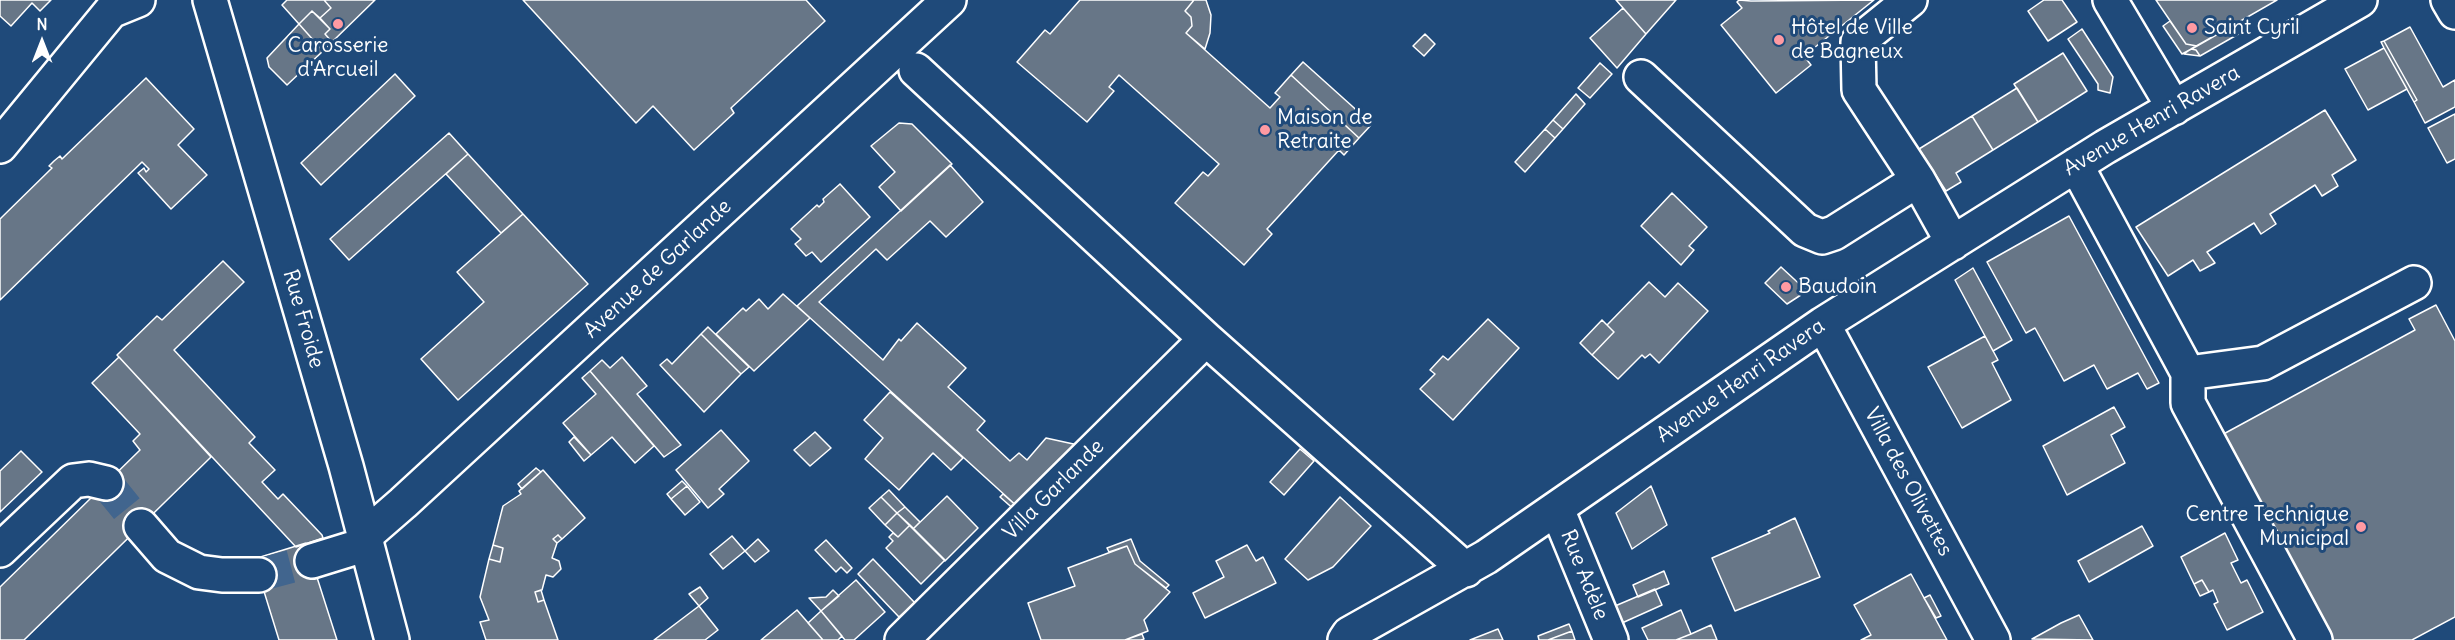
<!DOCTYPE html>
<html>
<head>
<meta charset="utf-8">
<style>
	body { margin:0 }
	#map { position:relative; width:2455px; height:640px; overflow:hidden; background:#1f4a7a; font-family:Delius,sans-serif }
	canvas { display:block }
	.north { position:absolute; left:12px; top:12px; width:60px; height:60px; -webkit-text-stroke:4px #1f4a7a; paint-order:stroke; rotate:0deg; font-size:16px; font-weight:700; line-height:24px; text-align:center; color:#fff }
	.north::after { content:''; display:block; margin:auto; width:21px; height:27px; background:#fff; clip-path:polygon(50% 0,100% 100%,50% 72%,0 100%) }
</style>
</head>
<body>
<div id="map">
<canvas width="2455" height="640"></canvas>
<div class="north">N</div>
</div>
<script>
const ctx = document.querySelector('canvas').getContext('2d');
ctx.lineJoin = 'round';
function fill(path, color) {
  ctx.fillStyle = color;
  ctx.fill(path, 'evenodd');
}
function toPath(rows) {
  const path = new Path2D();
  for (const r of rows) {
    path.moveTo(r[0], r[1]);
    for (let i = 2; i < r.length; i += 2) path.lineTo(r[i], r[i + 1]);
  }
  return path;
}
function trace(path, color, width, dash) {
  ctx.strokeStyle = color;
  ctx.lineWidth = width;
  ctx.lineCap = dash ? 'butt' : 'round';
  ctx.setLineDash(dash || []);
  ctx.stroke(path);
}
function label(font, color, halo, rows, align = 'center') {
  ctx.font = font + ' Delius,sans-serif';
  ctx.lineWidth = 6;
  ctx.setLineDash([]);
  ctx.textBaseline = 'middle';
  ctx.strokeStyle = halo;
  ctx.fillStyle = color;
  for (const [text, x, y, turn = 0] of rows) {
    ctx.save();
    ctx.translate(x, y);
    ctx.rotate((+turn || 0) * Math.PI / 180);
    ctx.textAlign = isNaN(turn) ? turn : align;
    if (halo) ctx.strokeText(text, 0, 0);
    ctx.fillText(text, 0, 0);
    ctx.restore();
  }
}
const building = toPath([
	[0,0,51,0,40,11,32,3,11,26,0,16,0,0],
	[287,0,324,0,331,8,320,18,312,11,299,24,282,5,287,0],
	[324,0,375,0,332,42,325,34,330,29,320,18,331,8,324,0],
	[523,0,806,0,825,21,731,108,734,113,694,150,653,106,636,123,523,0],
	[1080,0,1194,0,1185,11,1191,17,1192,26,1186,33,1270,108,1280,97,1275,93,1291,75,1359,138,1344,155,1339,150,1267,229,1272,234,1244,265,1175,203,1203,172,1208,176,1219,164,1119,75,1109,87,1114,91,1087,122,1017,62,1045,30,1050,34,1080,0],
	[1194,0,1206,0,1211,15,1210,33,1205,49,1186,33,1192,26,1191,17,1185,11,1194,0],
	[1616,0,1676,0,1646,34,1616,0],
	[1739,0,1751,1,1874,0,1804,56,1811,65,1776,93,1721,25,1742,8,1737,2,1739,0],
	[2044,0,2062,0,2077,22,2048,41,2028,11,2044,0],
	[2156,0,2277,0,2197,46,2186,44,2156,0],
	[1623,8,1646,34,1617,68,1590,38,1623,8],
	[312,11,330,29,325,34,332,42,323,51,299,24,312,11],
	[2170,21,2186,44,2197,46,2182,54,2163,26,2170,21],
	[2237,23,2242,32,2200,56,2196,50,2191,49,2237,23],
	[299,24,323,51,287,85,269,67,267,58,299,24],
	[2410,27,2443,87,2455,80,2455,107,2425,123,2414,102,2417,100,2384,41,2410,27],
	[2082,29,2113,77,2110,93,2098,90,2098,84,2068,39,2082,29],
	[1425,34,1435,44,1424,56,1413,46,1425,34],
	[2384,41,2417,100,2414,102,2384,48,2381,42,2384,41],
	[2384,48,2407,89,2368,110,2345,69,2384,48],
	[2191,49,2196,50,2200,56,2184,54,2191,49],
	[2063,53,2087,91,2038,122,2014,84,2063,53],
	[1303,62,1372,124,1359,138,1291,75,1303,62],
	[1600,63,1612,74,1590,98,1578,88,1600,63],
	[395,74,415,96,321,185,301,163,395,74],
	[146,78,194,129,178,145,207,175,171,209,138,173,144,168,146,172,149,169,142,162,0,300,0,219,52,168,49,166,54,161,60,156,62,159,146,78],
	[2017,88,2038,122,1993,150,1972,116,2017,88],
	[1576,94,1585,104,1563,129,1553,120,1576,94],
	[2325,110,2356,160,2332,175,2338,186,2322,196,2315,185,2270,214,2276,224,2261,234,2254,223,2207,252,2215,263,2200,271,2193,260,2168,276,2136,227,2325,110],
	[2455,114,2455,159,2447,163,2428,128,2455,114],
	[1972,116,1993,150,1956,173,1961,182,1946,191,1919,149,1972,116],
	[1553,120,1563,129,1555,138,1545,129,1553,120],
	[899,123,912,124,952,164,901,211,879,187,895,172,871,146,899,123],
	[1545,129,1555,138,1525,172,1515,162,1545,129],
	[449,133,468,154,349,260,330,239,449,133],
	[468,154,523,214,501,233,446,174,468,154],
	[950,165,983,202,946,237,930,221,887,260,876,249,819,302,883,360,899,339,901,341,917,323,966,368,948,387,985,421,977,430,1010,461,1019,453,1027,460,1046,438,1078,445,1019,508,797,306,950,165],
	[840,184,870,217,821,262,812,252,806,256,795,244,801,239,791,229,817,205,819,207,824,202,823,199,840,184],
	[1672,193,1707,227,1689,246,1694,250,1681,265,1641,226,1672,193],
	[523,214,588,284,458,400,421,359,484,302,457,272,523,214],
	[2069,216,2159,383,2147,389,2138,373,2107,389,2094,365,2064,381,2035,328,2026,333,1987,262,2069,216],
	[223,261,244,282,174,350,255,437,249,443,275,470,262,482,278,499,283,494,322,535,323,538,296,547,117,355,157,316,162,320,223,261],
	[1781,267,1807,291,1787,304,1765,283,1781,267],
	[1973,268,2012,340,1993,351,1955,280,1973,268],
	[1649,282,1665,297,1678,283,1708,311,1659,363,1650,354,1645,358,1642,355,1618,379,1592,355,1614,332,1607,325,1649,282],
	[783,294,810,318,754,371,716,334,743,308,746,311,759,299,768,309,783,294],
	[2436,305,2455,341,2455,617,2412,640,2328,640,2218,437,2415,330,2409,319,2436,305],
	[1488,319,1519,348,1453,420,1420,389,1435,374,1430,370,1443,356,1448,360,1488,319],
	[1602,320,1614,332,1592,355,1580,343,1602,320],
	[708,327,749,367,741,374,701,334,708,327],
	[701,334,741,374,704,412,660,365,667,359,672,364,701,334],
	[1985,336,1998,360,1992,363,2011,400,1962,428,1928,367,1985,336],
	[119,357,211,457,24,640,0,640,0,587,140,450,133,441,140,434,92,383,119,357],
	[622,357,647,386,637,394,681,445,664,457,590,371,602,360,610,368,622,357],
	[590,371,654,446,635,463,612,437,591,455,563,423,596,394,582,378,590,371],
	[890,392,963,458,951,470,933,453,899,490,865,459,883,438,864,420,890,392],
	[2114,407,2125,427,2111,435,2125,463,2067,495,2043,446,2114,407],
	[721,430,749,461,719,489,724,494,708,508,676,470,721,430],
	[815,432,831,448,810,466,794,450,815,432],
	[574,437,591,455,584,461,569,442,574,437],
	[1300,449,1314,461,1284,495,1270,482,1300,449],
	[21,451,42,472,0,512,0,471,21,451],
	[536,468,541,472,522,489,518,484,536,468],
	[543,470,585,518,562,539,558,535,553,539,557,543,552,558,559,561,561,569,553,577,546,575,542,590,535,592,538,602,544,600,558,640,486,640,480,622,489,620,480,597,489,559,500,562,503,548,493,545,503,506,521,494,519,491,543,470],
	[682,481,687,486,671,499,667,494,682,481],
	[687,486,700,502,685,515,671,499,687,486],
	[1651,486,1667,525,1632,549,1616,513,1651,486],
	[889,490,905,507,897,513,881,497,889,490],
	[1003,494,1019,508,1017,512,1000,497,1003,494],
	[947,496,978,528,945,561,913,529,947,496],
	[881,497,897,513,885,525,869,508,881,497],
	[1340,497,1371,526,1333,567,1308,580,1285,559,1340,497],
	[905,507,920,522,913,529,897,513,905,507],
	[897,513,910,525,898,537,885,525,897,513],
	[1795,518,1820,577,1735,611,1712,558,1770,533,1768,531,1795,518],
	[910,525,945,560,921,584,886,548,893,541,889,537,893,533,898,537,910,525],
	[2142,526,2153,546,2089,582,2078,561,2142,526],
	[2225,533,2238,560,2231,563,2241,583,2247,580,2263,612,2227,630,2214,604,2218,602,2213,590,2209,592,2202,580,2194,584,2181,557,2225,533],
	[558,535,562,539,557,543,553,539,558,535],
	[732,536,745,551,723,569,710,554,732,536],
	[758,539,769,551,755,562,745,551,758,539],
	[1131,539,1140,561,1169,585,1166,588,1135,564,1127,546,1109,552,1107,548,1131,539],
	[826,540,852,568,847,573,841,567,836,572,815,550,826,540],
	[306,543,337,640,279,640,254,559,306,543],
	[493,545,503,548,500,562,489,559,493,545],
	[1247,545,1256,561,1263,557,1276,583,1205,618,1193,593,1224,577,1216,561,1247,545],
	[1127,546,1135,564,1170,592,1144,620,1148,631,1125,640,1041,640,1028,603,1075,586,1068,568,1127,546],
	[873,559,915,603,899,617,858,574,873,559],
	[1664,571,1669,584,1638,597,1633,585,1664,571],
	[1911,574,1947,640,1861,640,1871,635,1854,605,1911,574],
	[856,580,885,612,854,640,845,640,821,611,856,580],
	[2202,580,2209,592,2200,596,2194,584,2202,580],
	[700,587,708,598,699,606,689,594,700,587],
	[1655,589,1662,605,1622,623,1615,606,1655,589],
	[541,590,544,600,538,602,535,592,541,590],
	[833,590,839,596,821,611,809,598,826,597,833,590],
	[1930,595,1941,616,1936,618,1924,598,1930,595],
	[699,606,718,630,705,640,654,640,699,606],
	[797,610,823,640,761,640,797,610],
	[1681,610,1691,634,1676,640,1648,640,1642,628,1681,610],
	[821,611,842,636,838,640,823,640,808,623,821,611],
	[2079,615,2093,640,2032,639,2061,623,2079,615],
	[1569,624,1572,631,1548,640,1539,640,1538,636,1569,624],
	[1711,625,1717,640,1676,640,1691,634,1711,625],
	[1498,629,1503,640,1470,640,1498,629],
	[1572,631,1575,640,1548,640,1572,631],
	[1142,634,1144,639,1141,640,1125,640,1142,634]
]);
fill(building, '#677687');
trace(building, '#fff', 1.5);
trace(toPath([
	[106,483,141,526],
	[259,575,312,561]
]), '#41658e', 33, [33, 16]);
const minor = toPath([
	[210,0,346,466,392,640],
	[1910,0,1858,42,1859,90,1918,180,1953,243],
	[2110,0,2174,108],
	[2448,0,2455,12],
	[916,70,1206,339,1466,570],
	[1641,77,1805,230,1822,237,1834,233,1918,180],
	[0,146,111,11,138,0],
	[2076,165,2188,373,2188,403,2315,640],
	[1823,324,1993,640],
	[2188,373,2263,363,2414,283],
	[1557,509,1611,640],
	[141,526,167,556,199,572,222,575,259,575],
	[365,536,403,503,949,0],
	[0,550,73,481,89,479,106,483],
	[312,561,367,544],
	[902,640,1206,339],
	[1345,640,1349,634,1486,557,1823,324,2105,147,2360,0]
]);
trace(minor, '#fff', 38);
trace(minor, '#1f4a7a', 33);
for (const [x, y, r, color] of [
	[338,24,6,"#ff9aa2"],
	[2192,28,6,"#ff9aa2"],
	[1779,40,6,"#ff9aa2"],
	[1265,130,6,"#ff9aa2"],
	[1786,287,6,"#ff9aa2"],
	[2361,527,6,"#ff9aa2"]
]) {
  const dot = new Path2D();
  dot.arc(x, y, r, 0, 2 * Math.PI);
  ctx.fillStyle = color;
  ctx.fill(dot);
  trace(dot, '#1f4a7a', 2);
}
label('21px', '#fff', '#1f4a7a', [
	["Hôtel de Ville",1791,28],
	["de Bagneux",1791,52],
	["Saint Cyril",2204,28],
	["Carosserie",338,46,"center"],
	["d'Arcueil",338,70,"center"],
	["Maison de",1277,118],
	["Retraite",1277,142],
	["Baudoin",1798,287],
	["Centre Technique",2349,515,"right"],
	["Municipal",2349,539,"right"]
], 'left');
label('21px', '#fff', '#1f4a7a', [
	["Avenue Henri Ravera",2152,121,-30],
	["Avenue de Garlande",658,269,-43],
	["Rue Froide",303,319,74],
	["Avenue Henri Ravera",1741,381,-35],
	["Villa des Olivettes",1908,482,62],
	["Villa Garlande",1054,490,-45],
	["Rue Adèle",1584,575,68]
]);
</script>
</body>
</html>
